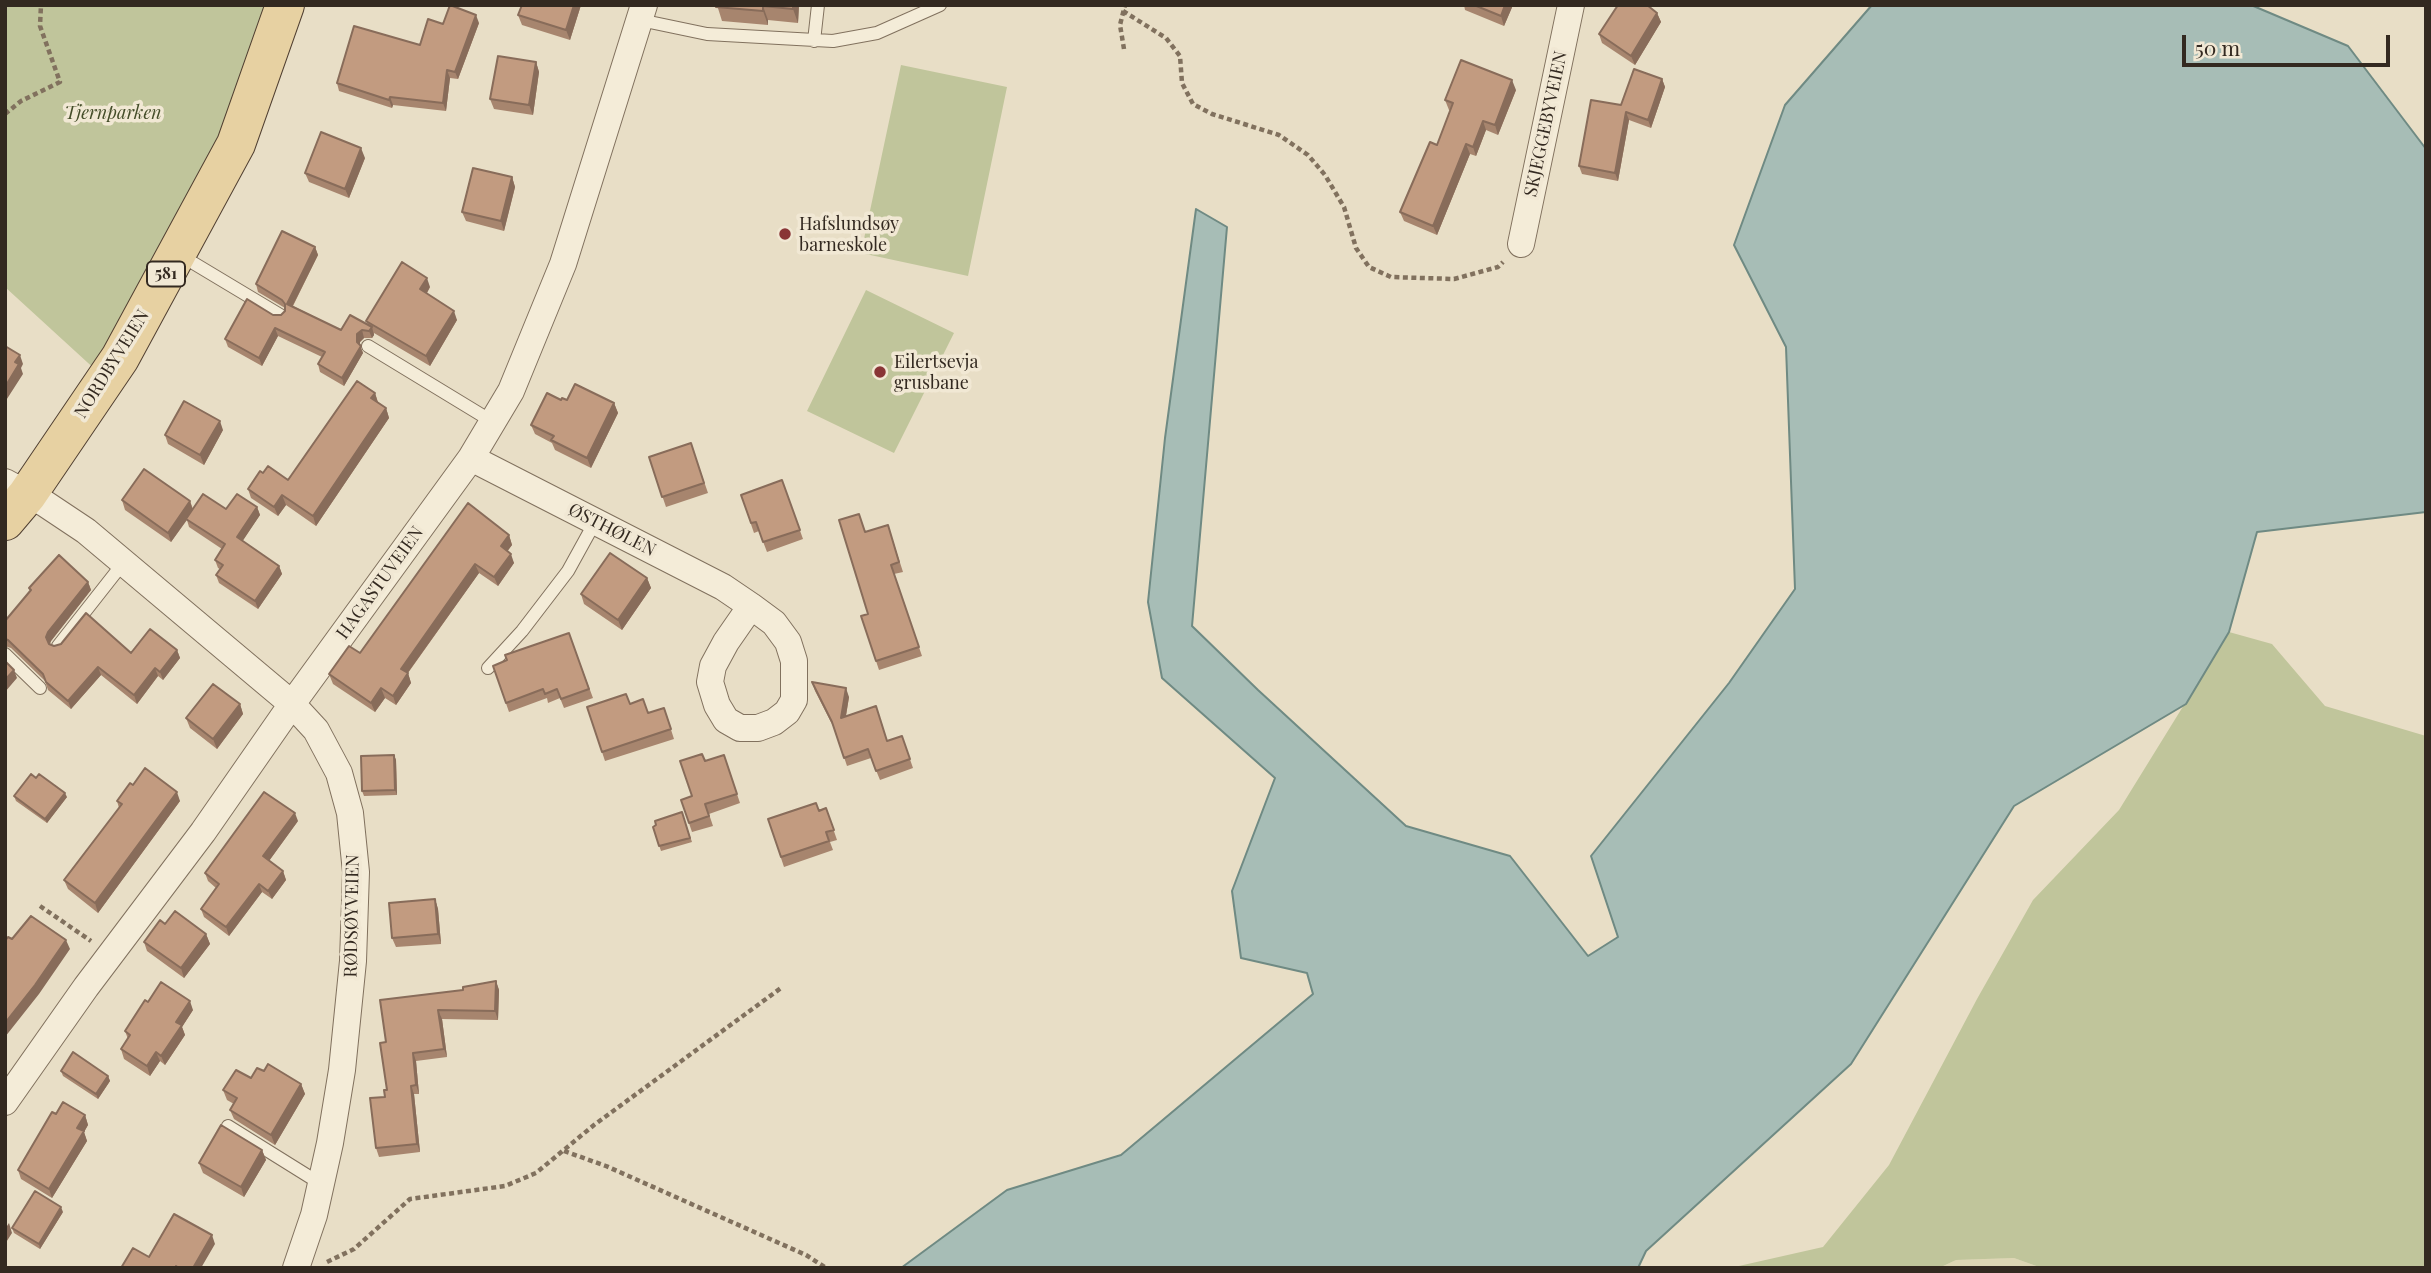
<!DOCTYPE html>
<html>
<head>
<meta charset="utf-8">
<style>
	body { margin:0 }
	#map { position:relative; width:2431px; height:1273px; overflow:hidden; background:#e8dec6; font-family:"Playfair Display",serif }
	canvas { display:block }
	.frame { position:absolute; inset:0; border:7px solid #332920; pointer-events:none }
	.scale { position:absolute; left:2182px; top:35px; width:208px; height:32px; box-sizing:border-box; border:4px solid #332920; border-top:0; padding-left:9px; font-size:21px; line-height:24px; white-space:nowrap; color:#332920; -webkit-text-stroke:5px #f1e8d4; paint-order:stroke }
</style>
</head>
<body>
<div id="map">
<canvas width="2431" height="1273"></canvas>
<div class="frame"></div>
<div class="scale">50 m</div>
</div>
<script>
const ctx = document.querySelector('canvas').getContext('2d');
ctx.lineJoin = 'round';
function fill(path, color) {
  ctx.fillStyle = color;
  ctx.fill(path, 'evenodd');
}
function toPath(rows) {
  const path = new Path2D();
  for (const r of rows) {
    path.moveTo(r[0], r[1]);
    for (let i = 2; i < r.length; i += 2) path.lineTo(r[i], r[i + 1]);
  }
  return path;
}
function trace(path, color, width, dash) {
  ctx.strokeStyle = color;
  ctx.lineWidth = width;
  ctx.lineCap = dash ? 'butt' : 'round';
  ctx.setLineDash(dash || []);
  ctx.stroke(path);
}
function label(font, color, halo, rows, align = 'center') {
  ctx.font = font + ' "Playfair Display",serif';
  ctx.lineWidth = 7;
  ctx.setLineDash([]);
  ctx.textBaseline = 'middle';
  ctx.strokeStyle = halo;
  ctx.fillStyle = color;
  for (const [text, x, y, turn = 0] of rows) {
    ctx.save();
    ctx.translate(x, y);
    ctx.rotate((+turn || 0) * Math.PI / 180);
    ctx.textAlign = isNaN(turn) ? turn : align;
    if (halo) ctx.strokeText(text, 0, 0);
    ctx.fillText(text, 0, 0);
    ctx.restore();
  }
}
fill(toPath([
	[2014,1258,2042,1268,1939,1268,1956,1260]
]), '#ddd6b4');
fill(toPath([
	[5,5,270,5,212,156,99,373,5,287],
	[901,65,1007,87,968,276,861,253],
	[866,290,954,333,894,453,807,411],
	[2229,632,2272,644,2325,706,2426,736,2426,1268,2042,1268,2014,1258,1956,1260,1939,1268,1730,1268,1823,1247,1889,1165,1977,999,2033,900,2119,810]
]), '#c0c59b');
const water = toPath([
	[1872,5,2251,5,2348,46,2426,149,2426,512,2257,532,2229,632,2186,704,2014,806,1851,1064,1646,1251,1638,1268,901,1268,1007,1190,1121,1155,1313,994,1307,973,1241,958,1232,891,1275,778,1162,678,1148,602,1165,438,1196,209,1227,227,1192,626,1258,690,1406,826,1510,856,1588,956,1618,937,1591,856,1729,683,1795,589,1786,347,1734,245,1785,105,1872,5]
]);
fill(water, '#a7bdb6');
trace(water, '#6f8a83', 2);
const service = toPath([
	[640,20,707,34,833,41,877,33,940,5],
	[814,41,818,5],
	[180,255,280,315],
	[368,346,493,422],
	[58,646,124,562],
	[5,654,40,688],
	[488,668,522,631,568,571,595,522],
	[228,1126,321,1184]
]);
const minor = toPath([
	[1521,244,1571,5],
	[471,458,723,587,751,606,774,623,788,642,794,661,794,700,787,712,774,722,758,728,740,728,726,720,717,705,710,682,713,666,726,642,751,606],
	[5,482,44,503,86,531,292,704,316,730,339,773,350,813,356,872,353,961,342,1070,330,1143,314,1215,296,1268],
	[5,1102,86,987,203,832,292,704,471,458,511,391,563,264,644,5]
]);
const primary = toPath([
	[5,521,27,495,120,358,236,144,285,5]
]);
trace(service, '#81715e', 14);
trace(minor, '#81715e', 28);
trace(primary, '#503f31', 40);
trace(toPath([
	[1123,11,1166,38,1180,56,1182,83,1193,104,1212,114,1279,135,1308,155,1325,175,1344,207,1356,248,1369,267,1391,277,1454,279,1498,267,1503,262],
	[1124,49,1120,25,1125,5],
	[5,114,21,101,60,82,40,26,41,5],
	[40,906,91,941],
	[564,1151,606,1166,806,1255,826,1268],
	[327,1262,354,1249,410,1199,505,1186,536,1173,594,1125,781,988]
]), '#81715e', 4.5, [5, 3.5]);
trace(service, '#f4ecd8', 12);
trace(minor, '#f4ecd8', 26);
trace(primary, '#e7d1a2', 38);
fill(toPath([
	[522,5,581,5,570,40,522,25,518,15],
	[717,5,799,5,798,23,768,20,768,25,722,21],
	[1464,5,1513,5,1504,26,1465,10],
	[1657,13,1661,22,1635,65,1602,43,1599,34],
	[479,23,458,79,450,78,446,111,393,105,392,108,339,91,337,83,420,45,443,24],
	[536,62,539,72,533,115,494,109,490,99],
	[1662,79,1665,87,1651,128,1629,120,1618,181,1582,174,1579,166,1621,105],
	[1516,90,1498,135,1486,130,1476,156,1470,154,1437,235,1404,221,1400,212,1437,145,1450,110,1449,110,1445,100],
	[365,158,349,198,309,182,305,173],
	[512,177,515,187,504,231,466,221,462,212],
	[315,247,318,255,293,306,341,330,368,325,366,321,430,287,427,293,457,320,430,366,374,333,374,335,372,338,364,338,360,342,360,345,363,353,344,386,320,372,318,364,322,357,278,336,262,366,228,347,225,339,273,315,281,315,285,311,285,308,258,292,256,284],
	[375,393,378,402,386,408,389,418,316,526,286,505,278,516,251,498,248,489,263,473,288,480],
	[561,400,614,403,618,413,591,468,555,450,552,443,535,434,531,425],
	[223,430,204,465,168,444,165,435],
	[691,443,708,493,666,507,649,457],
	[782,480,803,539,767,552,759,531,754,533,741,495],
	[122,500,190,501,193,509,226,509,257,507,260,515,242,541,279,566,282,574,258,609,219,583,216,575,220,569,218,568,215,560,222,549,189,527,187,520,171,542,125,510],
	[888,525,903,572,894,574,922,656,879,670,861,616,868,614,866,532],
	[509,535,512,545,507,551,514,563,498,586,479,573,408,673,411,683,396,705,385,698,375,712,333,684,329,674,360,653],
	[647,578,651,588,622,630,584,604,581,594],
	[88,582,91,590,51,641,50,644,54,646,131,653,177,650,180,658,163,680,158,676,137,704,101,675,71,709,48,690,45,681,11,648,5,646,5,621,30,591,29,588],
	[569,633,593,698,564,708,560,698,548,703,547,698,509,712,493,666],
	[812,682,849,697,846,716,888,741,902,736,913,768,880,780,871,758,847,766,835,730,815,691],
	[630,703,648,713,664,708,674,739,605,761,587,707],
	[240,704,243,714,217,749,190,728,186,718],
	[394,755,396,760,397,795,364,796,362,791],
	[724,755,740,803,709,814,713,826,692,832,681,800,692,796,705,761],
	[133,785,180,801,98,913,68,889,64,880,119,808,117,801],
	[14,796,67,797,47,823,16,801],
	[826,808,837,840,830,842,833,850,784,867,768,819],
	[682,812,692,842,661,851,653,827],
	[298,821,269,861,283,871,286,880,272,899,262,892,229,936,204,917,201,909,216,888,208,881,205,873],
	[435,899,438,909,441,944,396,947,392,938],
	[165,924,206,934,210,944,184,978,147,951,144,942],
	[496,981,499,990,498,1020,442,1019,447,1057,416,1061,419,1094,414,1094,420,1152,379,1157,376,1148,387,1090,386,1042,463,990],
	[148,1002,193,1010,182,1027,185,1035,165,1065,160,1061,150,1076,124,1059,121,1049,128,1039,125,1031],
	[61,1071,108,1076,110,1081,98,1099,63,1076],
	[251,1078,301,1084,305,1094,275,1145,234,1119,230,1110,234,1104,227,1100,223,1090],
	[56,1114,85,1115,88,1125,84,1132,87,1141,52,1198,21,1179,18,1170],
	[262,1150,266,1160,244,1197,203,1173,199,1163],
	[63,1212,40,1249,14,1233,12,1228]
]), '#a7856e');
fill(toPath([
	[574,5,581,5,570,40,566,30],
	[793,5,799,5,798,23,793,9],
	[1505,5,1513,5,1504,26,1501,16],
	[763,6,768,20,768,25,763,11],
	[1657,13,1661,22,1635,65,1631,56],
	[476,15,479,23,458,79,455,72],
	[536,62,539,72,533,115,529,105],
	[447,70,450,78,446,111,443,103],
	[1662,79,1665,87,1651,128,1648,120],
	[1512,80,1516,90,1498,135,1495,125],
	[390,97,393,105,392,108,389,100],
	[1626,112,1629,120,1618,181,1615,173],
	[1483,121,1486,130,1476,156,1473,147],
	[1466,144,1470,154,1437,235,1433,226],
	[361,148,365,158,349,198,345,189],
	[512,177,515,187,504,231,501,221],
	[315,247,318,255,290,311,287,304],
	[427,278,430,287,424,298,420,289],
	[454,311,457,320,430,366,426,356],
	[372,327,374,335,372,338,369,331],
	[275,328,278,336,262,366,259,358],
	[362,330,364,338,360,342,360,346,363,353,344,386,342,378,357,342,357,334],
	[20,355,23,364,21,368,23,374,5,402,5,387,15,362],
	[375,393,378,403,371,398],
	[614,403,618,413,591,468,587,458],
	[386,408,389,418,316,526,313,516],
	[220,421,223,430,204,465,200,455],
	[282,495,286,505,278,516,274,507],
	[190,501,193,511,171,542,168,533],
	[257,507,260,515,240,545,237,537],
	[509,535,512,545,504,556,501,546],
	[511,554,514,563,498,586,494,577],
	[475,564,479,573,404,678,401,669],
	[279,566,282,574,258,609,255,601],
	[647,578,651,588,622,630,618,620],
	[88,582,91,590,51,641,49,645,46,637,48,632],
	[177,650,180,658,163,680,160,672],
	[98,667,101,675,71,709,68,701],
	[155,668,158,676,137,704,134,695],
	[14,670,17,678,5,692,5,680],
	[408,673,411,683,396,705,393,696],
	[381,688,385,698,375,712,371,703],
	[846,688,849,697,844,727,841,718],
	[240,704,243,714,217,749,213,739],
	[394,755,396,760,397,795,395,790],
	[177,792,180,801,98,913,95,903],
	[65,793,67,797,47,823,45,819],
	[295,813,298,821,266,865,263,856],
	[283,871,286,880,272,899,268,891],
	[259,884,262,892,229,936,226,927],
	[435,899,438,909,441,944,438,934],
	[206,934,210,944,184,978,181,968],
	[66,940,70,949,39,994,5,1037,5,1023],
	[496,981,499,990,498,1020,495,1011],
	[190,1001,193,1010,182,1027,185,1035,165,1065,161,1056,176,1022],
	[438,1010,442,1019,447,1057,444,1049],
	[156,1052,160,1061,150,1076,147,1066],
	[413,1053,416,1061,419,1094,416,1085],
	[108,1076,110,1081,98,1099,96,1094],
	[301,1084,305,1094,275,1145,271,1135],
	[411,1086,414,1094,420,1152,417,1144],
	[85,1115,88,1125,84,1132,87,1141,52,1198,49,1189,77,1128],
	[262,1150,266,1160,244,1197,241,1187],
	[61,1207,63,1212,40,1249,39,1244],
	[9,1223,12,1233,5,1244,5,1229],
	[212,1235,215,1244,201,1268,193,1268]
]), '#886c5a');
const building = toPath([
	[450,5,476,15,455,72,447,70,443,103,390,97,389,100,337,83,354,26,420,45,428,19,443,24,450,5],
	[522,5,574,5,566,30,518,15,522,5],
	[717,5,793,5,793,9,763,6,763,11,716,7,717,5],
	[1474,5,1505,5,1501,16,1474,5],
	[1618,5,1647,5,1657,13,1631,56,1599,34,1618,5],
	[498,56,536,62,529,105,490,99,498,56],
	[1461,60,1512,80,1495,125,1483,121,1473,147,1466,144,1433,226,1400,212,1430,142,1437,145,1453,103,1445,100,1461,60],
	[1634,69,1662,79,1648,120,1626,112,1615,173,1579,166,1591,100,1621,105,1634,69],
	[321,132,361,148,345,189,305,173,321,132],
	[473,168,512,177,501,221,462,212,473,168],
	[282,231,315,247,287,304,341,330,350,315,372,327,369,331,362,330,357,334,357,342,361,346,342,378,318,364,325,352,275,328,259,358,225,339,247,299,273,315,281,315,285,311,285,304,282,300,256,284,282,231],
	[402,262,427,278,420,289,454,311,426,356,366,321,402,262],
	[5,346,20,355,15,362,19,364,5,387,5,346],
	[357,381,375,393,371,398,386,408,313,516,282,495,274,507,248,489,260,471,263,473,268,466,288,480,357,381],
	[575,384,614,403,587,458,551,440,554,436,531,425,547,393,561,400,562,398,567,400,575,384],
	[184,401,220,421,200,455,165,435,184,401],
	[691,443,704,483,662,497,649,457,691,443],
	[144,469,190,501,168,533,122,500,144,469],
	[782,480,800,530,763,542,756,522,751,523,741,495,782,480],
	[203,494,226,509,237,494,257,507,237,537,279,566,255,601,216,575,223,565,215,560,225,544,186,519,203,494],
	[468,503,509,535,501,546,511,554,494,577,475,564,401,669,408,673,393,696,381,688,371,703,329,674,349,646,360,653,468,503],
	[859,514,865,532,888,525,899,562,891,565,919,647,876,661,861,616,868,614,839,520,859,514],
	[610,553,647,578,618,620,581,594,610,553],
	[59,555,88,582,48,632,46,637,49,644,54,646,61,644,86,613,131,653,150,629,177,650,160,672,155,668,134,695,98,667,68,701,46,682,43,674,8,640,5,639,5,621,31,590,29,588,59,555],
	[569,633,589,689,561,699,557,689,545,694,543,689,506,703,493,666,507,660,505,655,569,633],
	[5,661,14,670,5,680,5,661],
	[812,682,846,688,841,718,876,706,887,741,902,736,910,759,876,771,868,749,844,758,832,722,812,682],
	[213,684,240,704,213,739,186,718,213,684],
	[626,694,630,704,643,699,648,713,664,708,671,729,602,752,587,707,626,694],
	[702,754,705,761,724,755,737,794,705,804,709,816,689,823,681,800,692,796,680,761,702,754],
	[394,755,395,790,362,791,361,756,394,755],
	[145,768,177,792,95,903,64,880,122,804,117,801,130,783,133,785,145,768],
	[31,774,36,778,39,774,65,793,45,819,14,796,31,774],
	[264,792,295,813,263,856,283,871,268,891,259,884,226,927,201,909,219,884,205,873,264,792],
	[816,803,819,811,826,808,834,830,826,832,829,841,781,857,768,819,816,803],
	[682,812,690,838,659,846,653,827,656,825,655,821,682,812],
	[435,899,438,934,392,938,389,903,435,899],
	[175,911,206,934,181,968,144,942,160,920,165,924,175,911],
	[31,916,66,940,35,985,5,1023,5,941,8,937,12,939,31,916],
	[496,981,495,1011,438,1010,444,1049,413,1053,416,1085,411,1086,417,1144,376,1148,370,1098,385,1097,384,1090,387,1090,380,1043,386,1042,380,1000,463,990,463,987,496,981],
	[161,982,190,1001,176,1022,182,1025,161,1056,156,1052,147,1066,121,1049,130,1035,125,1031,145,1000,148,1002,161,982],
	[73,1052,108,1076,96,1094,61,1071,73,1052],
	[268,1064,301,1084,271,1135,230,1110,237,1098,223,1090,236,1070,251,1078,257,1068,264,1071,268,1064],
	[63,1102,85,1115,77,1128,84,1131,49,1189,18,1170,52,1112,56,1114,63,1102],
	[221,1125,262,1150,241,1187,199,1163,221,1125],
	[35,1191,61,1207,39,1244,12,1228,35,1191],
	[174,1214,212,1235,193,1268,179,1268,176,1266,175,1268,121,1268,133,1248,149,1257,174,1214]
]);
fill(building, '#c29b80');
trace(building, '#886c5a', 2);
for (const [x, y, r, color] of [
	[785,234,7,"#893536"],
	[880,372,7,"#893536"]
]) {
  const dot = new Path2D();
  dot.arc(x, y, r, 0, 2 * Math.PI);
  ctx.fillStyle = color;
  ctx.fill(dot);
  trace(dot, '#f1e8d4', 2.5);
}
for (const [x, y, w] of [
	[166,274,38]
]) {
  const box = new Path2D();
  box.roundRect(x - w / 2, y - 12.5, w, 25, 5);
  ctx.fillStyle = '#f1e8d4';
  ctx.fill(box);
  trace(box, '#332920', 2);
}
label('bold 16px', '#332920', null, [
	["581",166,274]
]);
label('italic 18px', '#444d29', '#f1e8d4', [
	["Tjernparken",113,113]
]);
label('18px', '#332920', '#f1e8d4', [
	["SKJEGGEBYVEIEN",1546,124,-78],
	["NORDBYVEIEN",112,364,-58],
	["ØSTHØLEN",612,530,27],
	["HAGASTUVEIEN",380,583,-54],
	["RØDSØYVEIEN",352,916,-89]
]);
label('18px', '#332920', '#f1e8d4', [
	["Hafslundsøy",799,224],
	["barneskole",799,245],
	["Eilertsevja",894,362],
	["grusbane",894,383]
], 'left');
</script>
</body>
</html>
